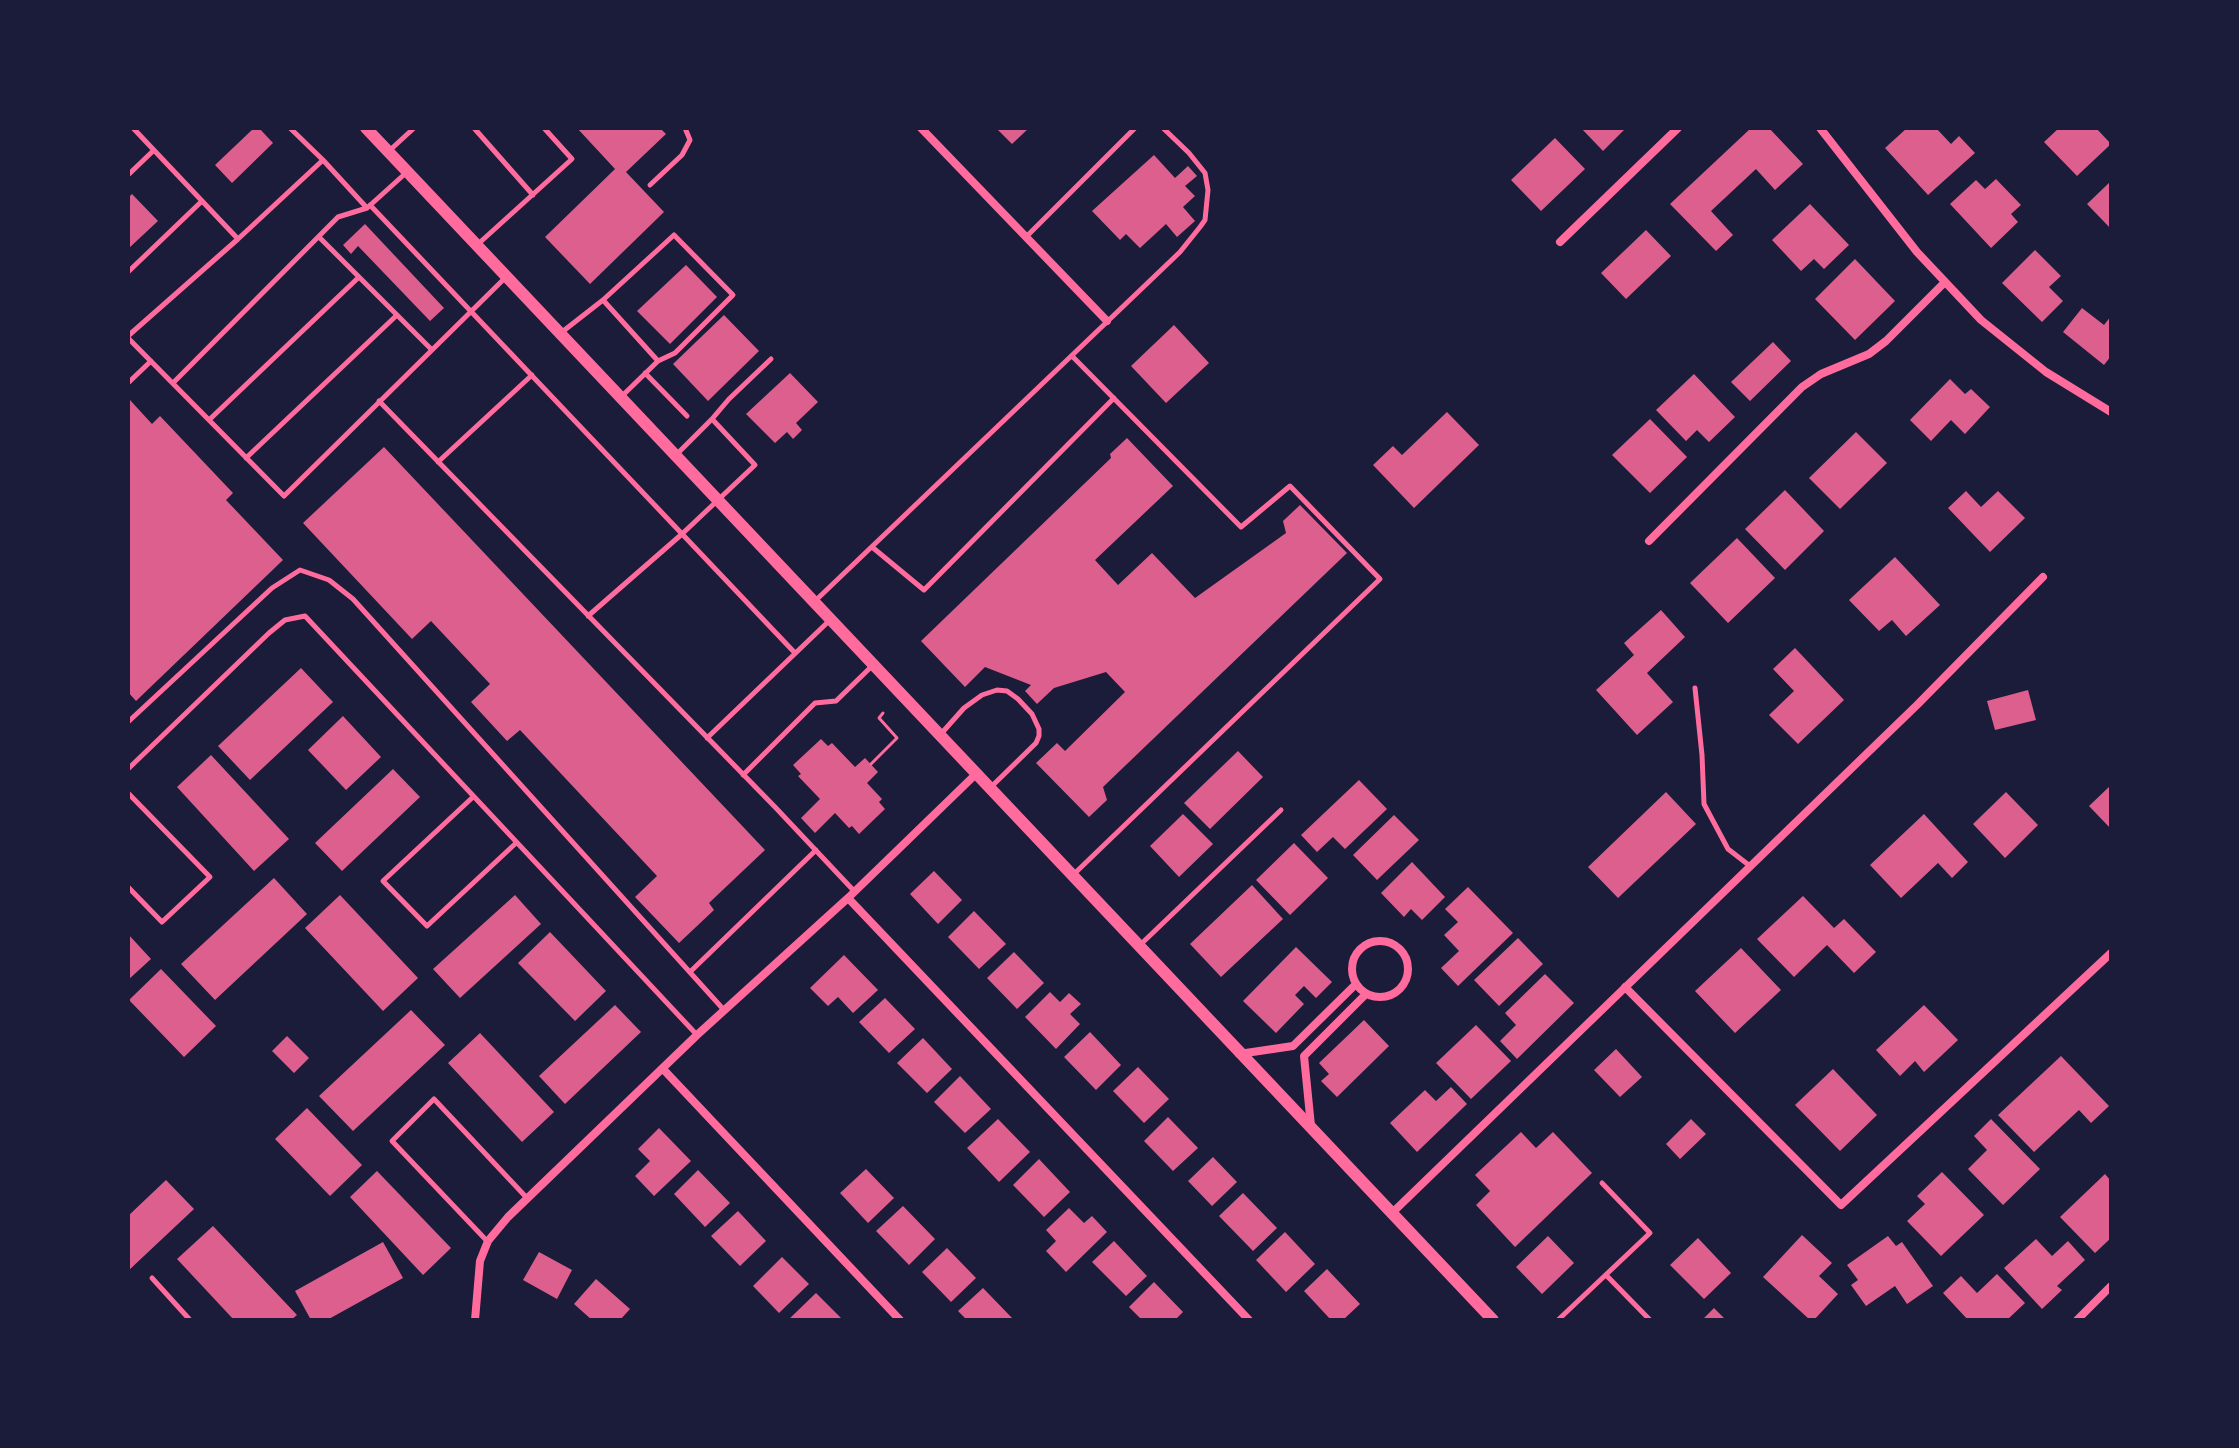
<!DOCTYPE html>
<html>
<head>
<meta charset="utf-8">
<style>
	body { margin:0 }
	#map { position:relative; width:2239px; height:1448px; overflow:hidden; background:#1b1b3a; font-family:Roboto,sans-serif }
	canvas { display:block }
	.frame { position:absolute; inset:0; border:130px solid #1b1b3a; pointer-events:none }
</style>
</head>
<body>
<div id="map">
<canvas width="2239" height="1448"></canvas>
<div class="frame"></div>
</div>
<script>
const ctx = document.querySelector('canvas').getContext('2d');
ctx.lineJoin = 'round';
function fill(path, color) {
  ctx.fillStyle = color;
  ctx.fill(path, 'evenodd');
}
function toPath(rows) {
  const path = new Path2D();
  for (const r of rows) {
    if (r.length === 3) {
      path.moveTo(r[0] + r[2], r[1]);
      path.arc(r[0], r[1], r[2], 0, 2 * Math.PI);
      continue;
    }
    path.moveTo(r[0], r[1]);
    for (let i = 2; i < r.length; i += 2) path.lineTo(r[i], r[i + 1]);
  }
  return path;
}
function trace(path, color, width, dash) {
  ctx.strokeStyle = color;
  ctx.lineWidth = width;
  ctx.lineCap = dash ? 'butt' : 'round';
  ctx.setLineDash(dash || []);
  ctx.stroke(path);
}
fill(toPath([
	[254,128,259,128,273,143,232,183,215,165],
	[577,128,660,128,666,134,626,172,664,212,590,284,545,237,615,169],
	[996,128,1029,128,1012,144],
	[1581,128,1626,128,1603,151],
	[1751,128,1769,128,1803,164,1775,190,1756,169,1711,211,1733,235,1716,251,1670,204],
	[1907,128,1936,128,1951,144,1959,136,1975,153,1928,195,1885,148],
	[2059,128,2096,128,2111,144,2077,176,2044,142],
	[1555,138,1585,169,1541,211,1511,180],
	[1154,155,1175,178,1188,166,1197,176,1185,186,1195,196,1183,207,1195,221,1177,237,1166,224,1140,248,1126,234,1120,240,1092,211],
	[1996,179,2021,205,2011,214,2018,222,1991,248,1950,204,1976,180,1985,189],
	[2111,181,2111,229,2087,204],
	[132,194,158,221,128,249,128,198],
	[1810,204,1849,245,1824,269,1814,259,1801,271,1772,240],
	[365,224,444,308,430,321,358,246,351,254,343,245],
	[1646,230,1671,256,1626,299,1601,273],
	[2035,250,2061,276,2049,287,2063,301,2042,322,2002,283],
	[1855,259,1895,301,1855,340,1815,299],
	[686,265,717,297,670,344,637,311],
	[2082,308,2104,325,2111,316,2111,356,2104,365,2063,332],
	[724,315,759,351,708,401,673,364],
	[1174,325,1209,363,1166,403,1131,366],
	[1773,342,1791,361,1750,401,1731,382],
	[790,373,818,402,796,423,802,430,793,439,787,432,775,443,746,414],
	[1694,374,1735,417,1709,442,1697,430,1686,441,1656,410],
	[1950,379,1965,394,1971,389,1990,407,1965,434,1951,420,1931,441,1910,420],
	[130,400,152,424,160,416,233,493,226,500,283,560,136,701,128,692],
	[1447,412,1479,445,1414,508,1373,465,1393,446,1402,455],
	[1650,419,1687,457,1650,493,1612,455],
	[1856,432,1887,463,1840,509,1809,478],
	[1127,438,1173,486,1095,560,1118,585,1152,553,1195,598,1286,533,1283,521,1300,505,1347,553,1103,787,1107,800,1089,817,1036,763,1057,743,1065,751,1125,692,1106,672,1054,688,1037,704,1025,691,1031,685,985,667,965,687,921,641,1111,458,1110,454],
	[384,447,765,850,709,903,714,910,679,943,635,897,657,876,520,730,507,741,471,702,490,684,431,621,412,639,303,523],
	[1785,490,1824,531,1785,570,1745,529],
	[1966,491,1981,507,1998,491,2025,518,1990,552,1948,508],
	[1737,538,1775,578,1728,623,1690,583],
	[1895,557,1940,605,1906,636,1892,620,1879,631,1849,600],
	[1661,610,1685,637,1647,673,1673,702,1637,735,1596,690,1634,655,1624,643],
	[1795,648,1844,700,1798,744,1769,715,1794,691,1773,669],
	[301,668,333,702,250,780,218,746],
	[2028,690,2036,720,1995,730,1987,701],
	[343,716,381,757,346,790,308,750],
	[821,739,828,746,832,743,855,767,865,758,878,772,867,783,882,799,879,802,885,809,859,834,852,826,849,828,835,813,815,833,801,818,820,799,798,776,801,774,793,765],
	[1238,751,1263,777,1210,829,1184,803],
	[211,755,289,839,254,871,177,787],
	[393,769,420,797,342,871,315,843],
	[1359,780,1387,809,1345,849,1333,837,1317,852,1301,835],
	[2111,785,2111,829,2089,806],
	[1666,792,1696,824,1618,898,1588,867],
	[2006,792,2038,825,2005,858,1973,824],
	[1183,814,1213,844,1179,877,1150,846],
	[1924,814,1968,862,1952,878,1938,863,1901,898,1870,865],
	[1394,815,1419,840,1377,880,1353,855],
	[1294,843,1328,878,1290,915,1256,880],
	[1412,862,1445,897,1422,920,1411,909,1404,917,1381,893],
	[934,871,962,900,938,924,910,894],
	[274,878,307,914,215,1000,181,964],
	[1252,885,1283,919,1221,977,1190,944],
	[1468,887,1513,933,1458,986,1441,968,1459,951,1444,935,1458,922,1445,909],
	[340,895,418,978,383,1011,305,928],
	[515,895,541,924,460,998,433,969],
	[1803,896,1834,928,1844,919,1876,952,1854,973,1827,945,1794,977,1757,939],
	[974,911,1006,944,979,969,948,937],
	[550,932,606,991,575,1021,518,963],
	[128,934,151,959,128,980],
	[1518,938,1543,964,1499,1006,1474,980],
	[1296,947,1332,982,1316,998,1304,986,1295,995,1304,1004,1276,1033,1243,1001],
	[1741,948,1781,990,1735,1033,1695,991],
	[1014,952,1044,983,1017,1009,987,978],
	[844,955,878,990,853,1013,838,997,828,1006,810,988],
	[161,969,216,1026,184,1057,129,1000],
	[1545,974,1574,1003,1517,1059,1500,1041,1516,1025,1505,1013],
	[1050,992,1060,1002,1069,993,1081,1004,1070,1014,1080,1024,1056,1049,1025,1017],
	[885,998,915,1029,889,1053,859,1022],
	[615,1005,641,1032,565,1104,539,1076],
	[1924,1005,1958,1040,1924,1072,1915,1061,1900,1076,1876,1050],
	[411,1010,445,1045,353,1131,319,1096],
	[1364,1020,1389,1046,1337,1097,1321,1081,1329,1074,1319,1063],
	[1476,1025,1511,1061,1471,1099,1436,1063],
	[1090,1032,1121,1065,1096,1090,1064,1057],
	[480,1033,554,1112,522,1142,448,1063],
	[287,1036,309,1058,294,1073,272,1051],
	[923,1038,952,1069,927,1093,897,1063],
	[1616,1049,1642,1077,1620,1097,1594,1070],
	[2061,1056,2109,1106,2091,1123,2079,1110,2034,1152,1998,1115],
	[1138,1067,1169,1099,1144,1123,1113,1091],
	[1833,1069,1877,1115,1840,1151,1795,1105],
	[960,1076,991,1109,965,1133,934,1102],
	[1451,1087,1467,1104,1417,1152,1390,1123,1425,1090,1436,1101],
	[307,1108,362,1165,330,1196,275,1139],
	[1168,1117,1198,1148,1173,1171,1144,1141],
	[998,1119,1030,1152,999,1182,967,1148],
	[1691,1119,1706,1134,1680,1159,1666,1144],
	[1991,1119,2040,1169,2003,1205,1968,1169,1987,1150,1974,1136],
	[659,1128,691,1161,654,1196,635,1176,650,1161,638,1149],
	[1521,1132,1536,1148,1553,1132,1592,1173,1515,1247,1476,1205,1490,1191,1475,1175],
	[1213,1157,1237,1182,1212,1206,1188,1181],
	[1039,1159,1070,1192,1044,1217,1013,1185],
	[866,1169,894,1198,868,1223,840,1193],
	[698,1170,730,1203,705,1227,674,1194],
	[377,1171,451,1248,423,1275,350,1197],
	[1942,1172,1984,1215,1941,1256,1907,1221,1925,1204,1917,1196],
	[2105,1174,2111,1181,2111,1238,2095,1253,2060,1217],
	[166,1180,194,1209,128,1271,128,1216],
	[1243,1193,1277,1228,1253,1251,1219,1216],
	[903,1206,935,1239,909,1265,876,1231],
	[1069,1208,1084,1223,1092,1216,1107,1232,1066,1272,1046,1251,1056,1241,1046,1230],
	[738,1211,766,1241,740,1266,711,1236],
	[213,1226,297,1315,291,1320,234,1320,177,1259],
	[1285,1232,1315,1264,1286,1292,1256,1260],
	[1802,1235,1832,1263,1819,1276,1838,1294,1814,1320,1810,1320,1763,1277],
	[1548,1236,1574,1263,1542,1294,1516,1267],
	[1888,1236,1896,1246,1902,1242,1933,1286,1907,1304,1895,1286,1866,1306,1851,1285,1858,1280,1847,1265],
	[1698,1238,1731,1273,1704,1299,1670,1265],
	[2036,1239,2052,1256,2068,1241,2085,1260,2057,1286,2062,1290,2042,1309,2004,1268],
	[1114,1241,1147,1276,1126,1296,1092,1262],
	[383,1242,403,1278,327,1320,311,1320,295,1291],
	[947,1248,976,1278,951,1302,922,1272],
	[539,1252,572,1270,557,1299,523,1280],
	[782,1257,809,1284,779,1313,753,1286],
	[1327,1269,1360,1304,1343,1320,1331,1320,1304,1291],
	[1997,1274,2025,1303,2007,1320,1968,1320,1943,1293,1961,1276,1977,1293],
	[596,1279,630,1309,620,1320,592,1320,574,1304],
	[1154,1282,1183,1312,1175,1320,1142,1320,1129,1307],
	[983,1288,1014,1320,967,1320,958,1311],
	[816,1293,843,1320,788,1320],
	[1714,1308,1726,1320,1702,1320]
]), '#dd5f8e');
trace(toPath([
	[871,764,897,738,879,718,883,713]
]), '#ff6b9d', 3);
trace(toPath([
	[133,128,238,239,323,160,290,128],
	[474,128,533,195],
	[389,151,414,128],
	[323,160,367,208,407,172],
	[128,175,153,151],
	[650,185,682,155,690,140,685,128],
	[370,205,795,653],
	[1027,236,1135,128],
	[319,237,432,350],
	[477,245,572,159,544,128],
	[128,272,202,201],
	[603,300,674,235,733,295,675,353,658,361],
	[562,332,603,300,658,361,621,397],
	[128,336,238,239],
	[128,338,284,496,506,277],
	[1072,356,1241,527,1290,486,1380,579,1073,875],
	[645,373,687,416],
	[128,383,151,361],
	[173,383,338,217,367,208],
	[379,401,775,807,855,892],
	[209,420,359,277],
	[676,455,712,419],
	[246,458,397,315],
	[438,462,532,375],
	[872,547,924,590,1114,398],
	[814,602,1180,252,1200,227,1205,220,1208,190,1205,173,1189,153,1163,128],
	[588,616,682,534,755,465,712,419,729,399,771,359],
	[1695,688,1702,755,1704,804,1728,849,1750,866],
	[128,722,272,588,300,570,329,580,353,599,724,1010],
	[940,735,964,708,982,695,997,690,1007,691,1018,699,1032,714,1039,729,1039,736,1036,743,990,788],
	[707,738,830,620],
	[128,769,269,633,285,620,305,616,697,1035],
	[743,775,815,703,836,701,872,666],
	[128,793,210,877,162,922,128,887],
	[473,797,383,881,427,926,516,843],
	[1139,946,1281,810],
	[690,972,816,850],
	[487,1241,392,1141,434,1099,526,1197],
	[1606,1275,1650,1320],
	[152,1278,190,1320],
	[1558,1320,1650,1233,1602,1183]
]), '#ff6b9d', 5);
trace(toPath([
	[921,128,1107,321],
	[1820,128,1917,252,1981,320,2046,372,2111,412],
	[1560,242,1678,128],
	[1649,541,1802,387,1821,374,1869,354,1886,341,1945,282],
	[848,898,1249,1320],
	[1380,969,28],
	[1625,987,1841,1205,2111,953],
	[1239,1054,1293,1046,1356,984],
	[663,1069,900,1320],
	[1311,1126,1304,1056,1366,994],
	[1391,1214,1917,705,2043,577],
	[475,1320,480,1261,488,1241,508,1217,697,1035,848,898,976,774],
	[2077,1320,2111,1286]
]), '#ff6b9d', 8);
trace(toPath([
	[366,128,1493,1320]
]), '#ff6b9d', 12);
</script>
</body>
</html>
